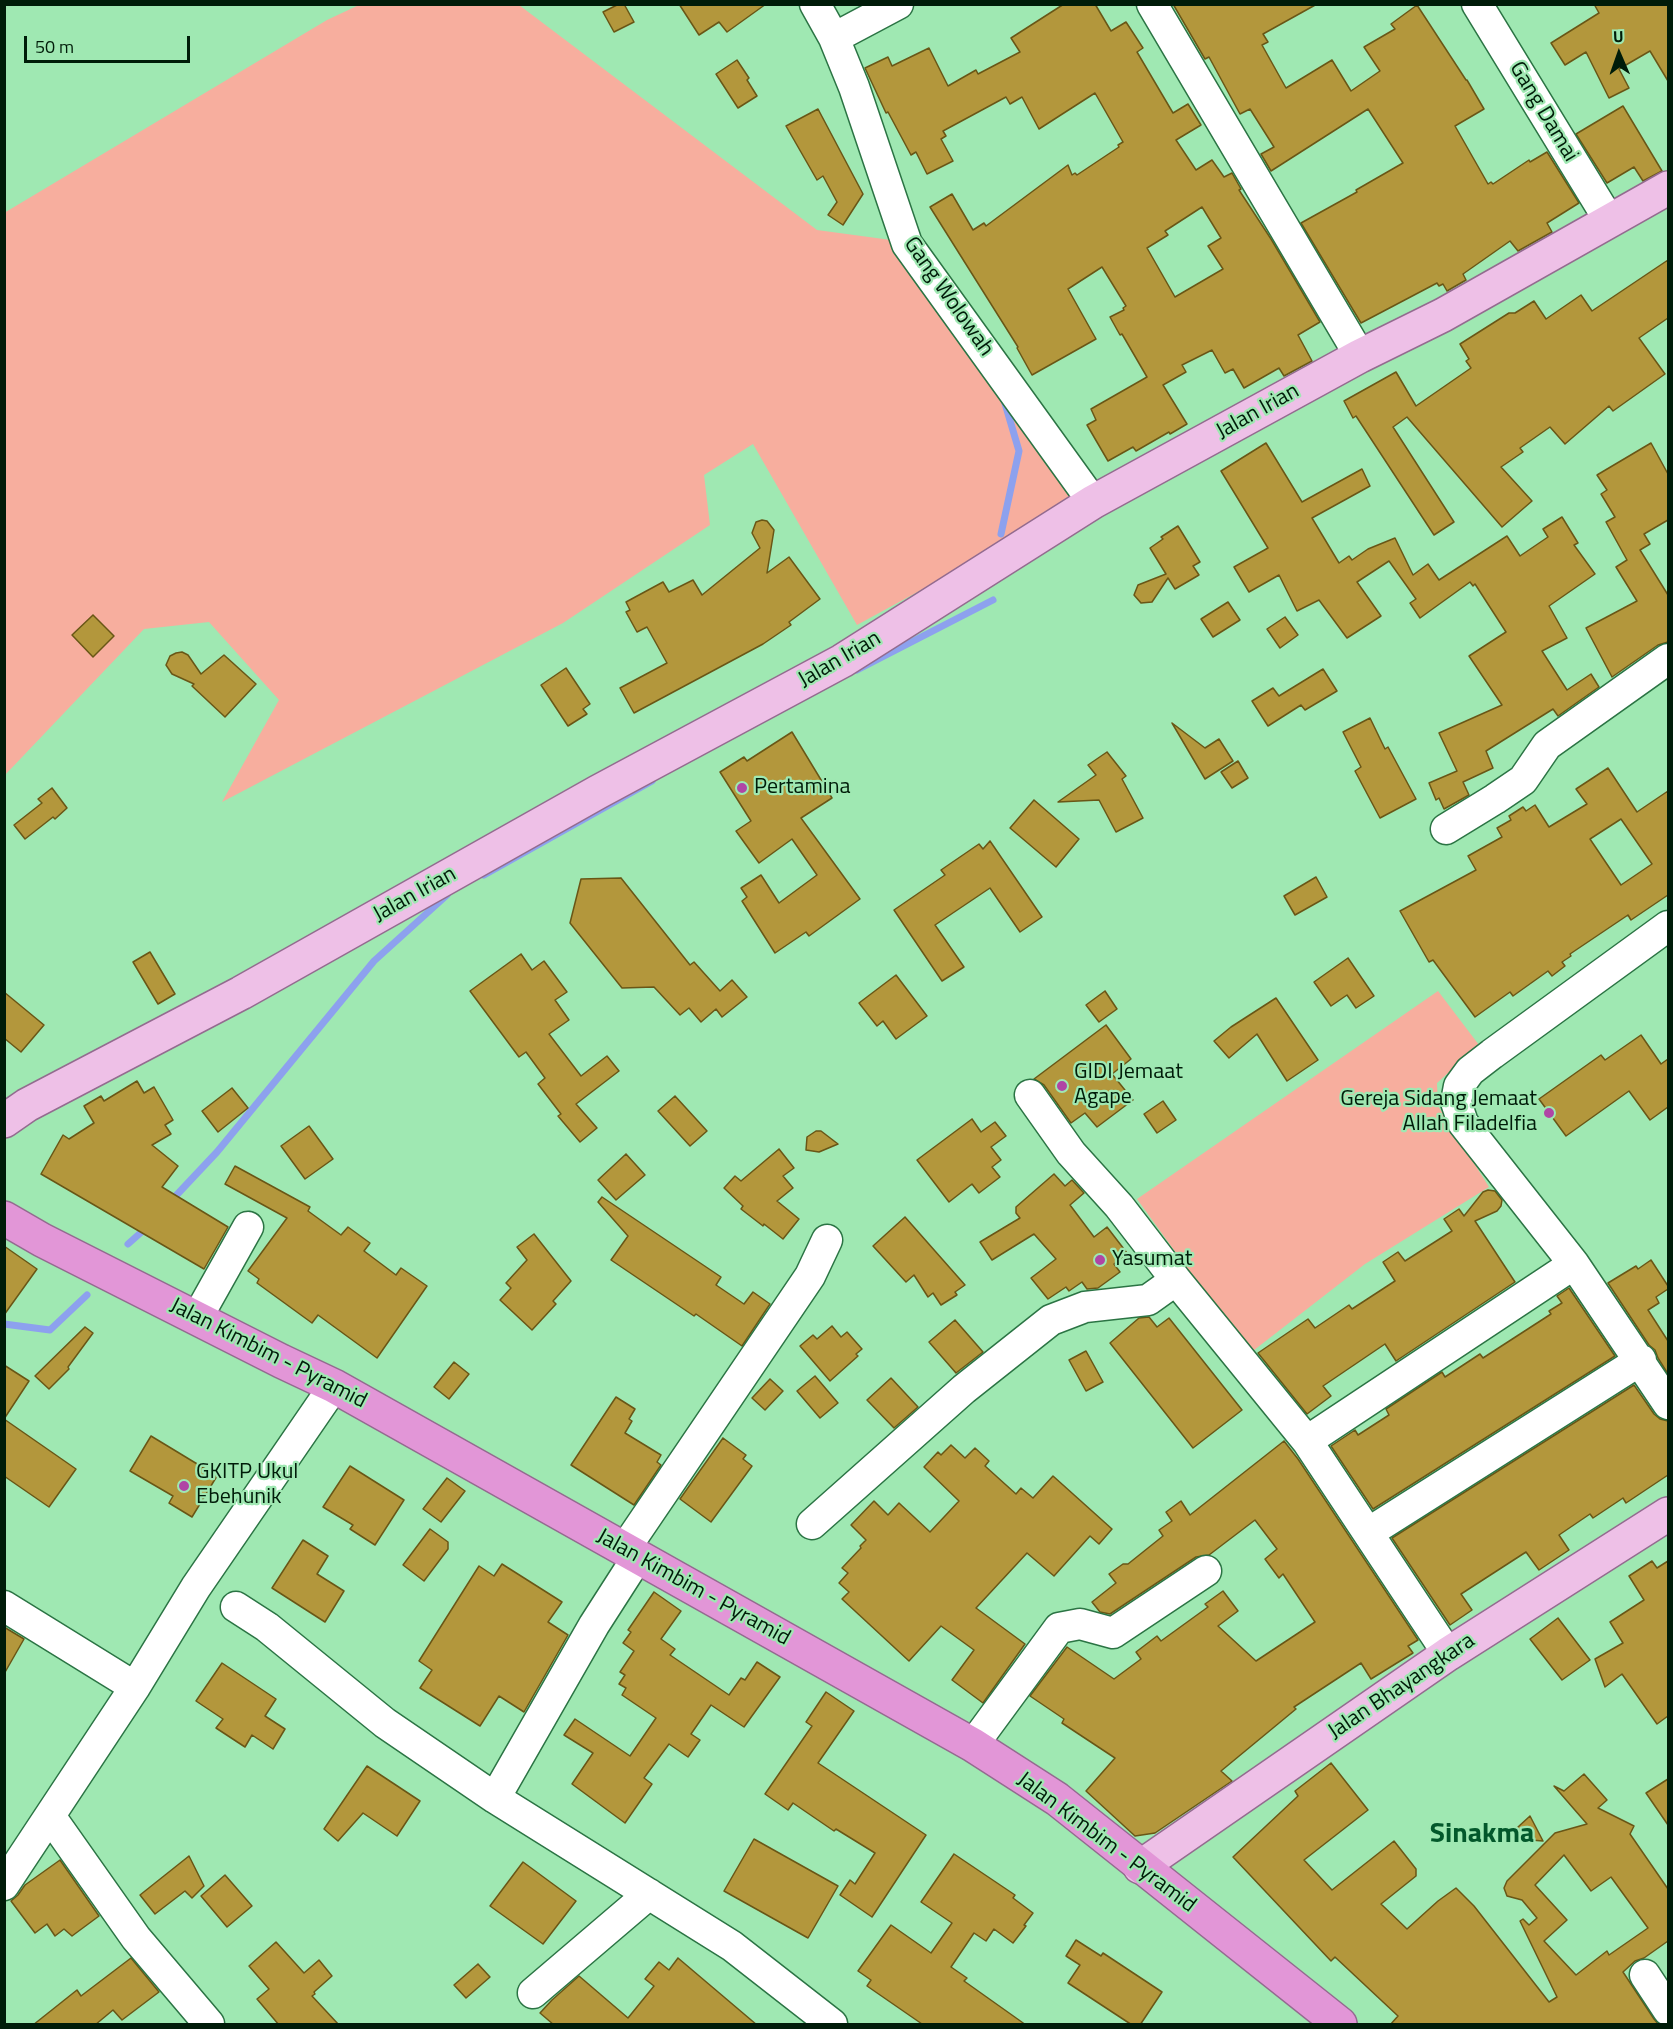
<!DOCTYPE html>
<html>
<head>
<meta charset="utf-8">
<style>
	body { margin:0 }
	#map { position:relative; width:1673px; height:2029px; overflow:hidden; background:#9fe8b2; font-family:"Titillium Web",sans-serif }
	canvas { display:block }
	.frame { position:absolute; inset:0; border:6px solid #001c09; pointer-events:none }
	.north { position:absolute; left:1589px; top:24px; width:60px; height:60px; -webkit-text-stroke:4px #9fe8b2; paint-order:stroke; rotate:358deg; font-size:16px; font-weight:700; line-height:24px; text-align:center; color:#001c09 }
	.north::after { content:''; display:block; margin:auto; width:21px; height:27px; background:#001c09; clip-path:polygon(50% 0,100% 100%,50% 72%,0 100%) }
	.scale { position:absolute; left:24px; top:36px; width:166px; height:27px; box-sizing:border-box; border:3px solid #001c09; border-top:0; padding-left:8px; font-size:18px; line-height:21px; white-space:nowrap; color:#001c09; -webkit-text-stroke:4px #9fe8b2; paint-order:stroke }
</style>
</head>
<body>
<div id="map">
<canvas width="1673" height="2029"></canvas>
<div class="frame"></div>
<div class="north">U</div>
<div class="scale">50 m</div>
</div>
<script>
const ctx = document.querySelector('canvas').getContext('2d');
ctx.lineJoin = 'round';
function fill(path, color) {
  ctx.fillStyle = color;
  ctx.fill(path, 'evenodd');
}
function toPath(rows) {
  const path = new Path2D();
  for (const r of rows) {
    path.moveTo(r[0], r[1]);
    for (let i = 2; i < r.length; i += 2) path.lineTo(r[i], r[i + 1]);
  }
  return path;
}
function trace(path, color, width, dash) {
  ctx.strokeStyle = color;
  ctx.lineWidth = width;
  ctx.lineCap = dash ? 'butt' : 'round';
  ctx.setLineDash(dash || []);
  ctx.stroke(path);
}
function label(font, color, halo, rows, align = 'center') {
  ctx.font = font + ' "Titillium Web",sans-serif';
  ctx.lineWidth = 4.5;
  ctx.setLineDash([]);
  ctx.textBaseline = 'middle';
  ctx.strokeStyle = halo;
  ctx.fillStyle = color;
  for (const [text, x, y, turn = 0] of rows) {
    ctx.save();
    ctx.translate(x, y);
    ctx.rotate((+turn || 0) * Math.PI / 180);
    ctx.textAlign = isNaN(turn) ? turn : align;
    if (halo) ctx.strokeText(text, 0, 0);
    ctx.fillText(text, 0, 0);
    ctx.restore();
  }
}
fill(toPath([
	[359,5,519,5,817,230,891,240,1077,505,857,625,753,444,704,475,710,525,563,623,222,802,279,700,209,622,144,629,5,775,4,213,327,20],
	[1438,991,1479,1045,1437,1083,1438,1106,1489,1187,1365,1264,1249,1354,1137,1199]
]), '#f7ae9e');
trace(toPath([
	[1001,534,1019,451,1004,400],
	[857,670,993,600],
	[484,875,652,781],
	[170,1202,217,1152,374,961,447,895],
	[128,1244,146,1228],
	[4,1324,50,1330,87,1295]
]), '#8da1ee', 7);
const building = toPath([
	[619,4,624,4,634,22,614,32,603,12,619,4],
	[679,4,766,4,727,32,719,22,699,35,679,4],
	[1064,4,1095,4,1111,31,1126,22,1143,48,1137,52,1173,113,1188,104,1201,125,1176,140,1196,170,1212,160,1224,177,1232,173,1241,189,1239,190,1271,239,1320,322,1298,335,1312,361,1284,376,1279,368,1244,388,1233,369,1225,373,1212,350,1182,365,1186,372,1163,385,1187,424,1170,434,1169,432,1136,451,1133,447,1108,461,1087,425,1096,420,1091,409,1147,377,1122,334,1120,335,1110,317,1124,310,1123,308,1126,306,1102,267,1068,289,1096,339,1032,375,1017,348,1018,347,930,207,952,194,973,230,984,223,986,226,1068,165,1072,175,1075,173,1077,175,1119,147,1118,145,1123,142,1095,93,1039,129,1022,97,1010,104,1006,97,943,131,946,136,941,139,953,161,927,174,916,152,911,155,888,112,886,113,865,68,888,57,892,66,929,48,948,86,976,70,978,74,1020,52,1011,38,1064,4],
	[1202,207,1221,238,1208,246,1223,269,1175,297,1147,248,1168,235,1165,231,1202,207],
	[1173,4,1317,4,1263,34,1268,42,1262,45,1286,88,1332,60,1351,91,1380,71,1364,47,1395,29,1391,24,1417,5,1466,80,1467,80,1484,109,1455,126,1488,184,1491,182,1493,184,1529,160,1530,162,1547,152,1579,203,1547,223,1552,232,1518,251,1510,241,1463,274,1466,280,1447,291,1443,284,1439,286,1437,283,1361,323,1301,223,1357,192,1356,190,1403,163,1368,109,1271,171,1261,154,1274,147,1250,109,1240,114,1209,57,1205,59,1173,4],
	[1594,4,1668,4,1668,81,1650,51,1619,69,1629,88,1609,98,1586,52,1565,65,1551,43,1599,13,1594,4],
	[737,60,749,78,747,80,757,96,738,108,716,74,737,60],
	[1623,106,1662,171,1643,181,1634,167,1607,183,1576,134,1623,106],
	[818,109,863,194,843,225,828,215,837,202,823,176,817,180,786,126,818,109],
	[1668,260,1668,318,1639,338,1665,374,1613,411,1609,406,1565,444,1550,427,1520,448,1523,452,1501,467,1532,501,1502,527,1407,417,1393,427,1454,522,1434,535,1356,416,1353,418,1344,401,1396,372,1416,406,1471,368,1466,361,1469,359,1460,344,1509,313,1515,313,1534,301,1546,319,1581,295,1592,311,1668,260],
	[1266,443,1302,502,1362,469,1370,486,1312,518,1339,563,1349,556,1352,560,1368,549,1395,538,1413,575,1428,564,1439,580,1507,536,1520,556,1548,537,1543,529,1562,517,1578,543,1574,545,1595,574,1549,606,1567,638,1542,651,1567,690,1591,674,1599,687,1558,716,1553,709,1486,751,1493,768,1463,782,1469,795,1444,809,1439,798,1436,800,1429,783,1457,771,1439,733,1502,705,1469,656,1506,632,1475,584,1473,586,1470,582,1420,618,1410,603,1416,599,1389,561,1357,582,1381,616,1347,638,1319,600,1297,611,1279,575,1249,592,1234,567,1268,548,1221,471,1266,443],
	[1651,443,1668,474,1668,520,1644,534,1650,544,1640,550,1668,595,1668,642,1658,645,1612,677,1586,628,1637,601,1616,567,1627,560,1606,522,1615,517,1601,494,1607,490,1597,475,1651,443],
	[762,520,767,521,774,530,767,573,789,557,820,599,789,622,791,625,763,644,634,713,620,688,667,663,647,627,637,632,626,612,630,610,626,602,663,582,669,592,693,580,702,595,760,548,752,533,756,522,762,520],
	[1178,526,1200,562,1193,566,1199,575,1175,589,1168,578,1152,602,1141,603,1134,595,1138,585,1166,574,1150,548,1163,539,1161,537,1178,526],
	[1228,602,1240,620,1213,637,1201,619,1228,602],
	[93,615,114,636,93,657,72,635,93,615],
	[1285,617,1298,635,1280,648,1267,629,1285,617],
	[182,652,188,655,201,674,224,655,256,684,225,717,192,686,194,684,172,674,166,665,170,656,176,653,182,652],
	[566,668,590,704,583,709,587,714,568,726,541,685,566,668],
	[1323,669,1337,691,1305,710,1301,705,1268,726,1252,701,1273,688,1279,696,1323,669],
	[1370,718,1385,749,1388,747,1416,799,1380,818,1355,771,1361,767,1343,732,1370,718],
	[1172,723,1205,748,1219,739,1233,761,1205,779,1172,723],
	[792,732,832,798,801,818,860,899,809,936,806,932,775,953,742,901,747,897,741,888,761,875,779,903,817,875,792,839,759,863,736,831,751,821,720,772,744,757,747,761,792,732],
	[1107,752,1126,776,1122,779,1143,818,1116,832,1099,800,1058,802,1096,775,1088,765,1107,752],
	[1238,761,1248,778,1232,788,1221,772,1238,761],
	[1608,768,1637,812,1668,791,1668,895,1631,920,1628,915,1570,954,1571,956,1562,962,1565,966,1552,976,1548,971,1513,996,1510,992,1475,1017,1433,960,1429,962,1400,911,1476,870,1468,856,1502,837,1497,828,1511,820,1509,816,1523,807,1526,811,1535,805,1549,827,1587,804,1576,789,1608,768],
	[1621,819,1652,864,1621,885,1590,839,1621,819],
	[52,788,67,808,55,819,53,817,25,839,14,825,42,803,38,799,52,788],
	[1034,800,1079,839,1056,867,1010,828,1034,800],
	[990,841,1042,917,1020,932,990,888,935,925,964,967,942,981,894,910,945,875,941,870,979,844,983,849,990,841],
	[1316,877,1327,897,1295,915,1284,896,1316,877],
	[621,878,690,965,694,962,720,991,732,980,747,997,722,1017,716,1009,701,1022,689,1008,680,1015,654,987,622,988,570,923,581,879,621,878],
	[150,952,175,994,158,1004,133,962,150,952],
	[521,954,532,970,544,961,567,992,555,1000,569,1020,549,1034,581,1076,607,1056,619,1071,576,1104,597,1128,580,1142,558,1116,561,1114,538,1084,545,1078,526,1052,519,1057,470,991,521,954],
	[1348,958,1374,996,1356,1008,1347,995,1331,1006,1314,982,1348,958],
	[896,975,927,1016,896,1039,883,1021,877,1026,859,1003,896,975],
	[1105,991,1117,1009,1099,1022,1086,1005,1105,991],
	[4,992,44,1025,21,1052,4,1038,4,992],
	[1276,998,1318,1060,1287,1081,1257,1034,1229,1058,1214,1041,1231,1027,1276,998],
	[1106,1025,1131,1059,1112,1074,1133,1100,1097,1127,1085,1113,1071,1123,1044,1085,1034,1079,1106,1025],
	[1641,1035,1661,1064,1668,1059,1668,1107,1650,1120,1629,1091,1566,1136,1539,1099,1601,1055,1605,1060,1641,1035],
	[137,1081,144,1093,154,1087,173,1120,165,1125,171,1134,152,1145,178,1166,162,1187,228,1227,204,1269,41,1174,63,1135,69,1139,94,1123,84,1106,101,1096,104,1101,137,1081],
	[232,1088,248,1108,218,1132,202,1111,232,1088],
	[675,1096,707,1131,690,1146,658,1111,675,1096],
	[1163,1101,1176,1120,1157,1133,1144,1114,1163,1101],
	[972,1119,981,1132,995,1122,1006,1136,991,1147,1001,1160,992,1167,1000,1177,979,1193,972,1184,949,1202,917,1160,972,1119],
	[309,1126,333,1159,305,1179,281,1146,309,1126],
	[816,1131,821,1131,838,1144,819,1152,806,1150,807,1137,816,1131],
	[779,1149,794,1168,783,1176,793,1188,777,1201,799,1219,783,1239,764,1224,763,1226,741,1209,743,1206,724,1188,735,1176,741,1181,779,1149],
	[626,1154,645,1175,616,1200,598,1180,626,1154],
	[235,1166,310,1207,308,1211,341,1235,348,1227,370,1243,364,1251,396,1275,401,1268,427,1286,377,1358,318,1315,312,1323,257,1283,259,1279,248,1271,287,1218,225,1184,235,1166],
	[1054,1174,1065,1186,1072,1180,1084,1193,1070,1205,1094,1237,1107,1227,1127,1253,1114,1264,1120,1272,1098,1288,1087,1289,1082,1282,1069,1291,1066,1287,1048,1299,1031,1278,1056,1259,1034,1234,992,1260,980,1242,1020,1218,1016,1213,1016,1207,1054,1174],
	[1488,1190,1495,1191,1502,1200,1501,1206,1497,1211,1475,1221,1515,1282,1396,1361,1385,1344,1323,1386,1331,1396,1307,1414,1258,1353,1308,1319,1315,1328,1349,1305,1352,1309,1395,1281,1383,1262,1398,1252,1405,1261,1452,1231,1444,1219,1459,1209,1464,1216,1483,1192,1488,1190],
	[602,1197,721,1277,716,1285,744,1304,753,1292,770,1304,742,1346,696,1314,694,1316,611,1260,628,1236,598,1202,602,1197],
	[905,1217,965,1285,955,1292,957,1295,941,1305,933,1293,928,1297,914,1275,906,1282,873,1246,905,1217],
	[534,1234,571,1281,553,1301,556,1304,532,1330,500,1300,511,1288,506,1283,527,1260,517,1247,534,1234],
	[4,1246,37,1269,4,1315,4,1246],
	[1651,1260,1668,1286,1668,1289,1656,1297,1659,1303,1648,1310,1668,1341,1668,1374,1658,1358,1655,1350,1649,1345,1608,1283,1636,1266,1638,1269,1651,1260],
	[1569,1288,1615,1356,1373,1509,1331,1446,1355,1430,1358,1435,1389,1415,1386,1409,1442,1372,1445,1377,1480,1354,1483,1358,1551,1314,1549,1311,1562,1303,1557,1296,1569,1288],
	[1149,1317,1157,1327,1169,1318,1242,1410,1193,1448,1110,1343,1139,1318,1149,1317],
	[955,1320,983,1352,956,1373,929,1342,955,1320],
	[832,1326,841,1337,847,1332,862,1349,856,1354,858,1356,830,1381,800,1346,813,1335,817,1339,832,1326],
	[85,1327,93,1333,68,1367,69,1369,49,1389,35,1376,85,1327],
	[1086,1351,1103,1382,1086,1391,1069,1360,1086,1351],
	[454,1362,469,1374,449,1399,434,1387,454,1362],
	[4,1365,29,1381,4,1419,4,1365],
	[815,1376,838,1403,820,1418,797,1391,815,1376],
	[891,1378,918,1407,894,1428,867,1400,891,1378],
	[770,1379,783,1391,765,1410,752,1398,770,1379],
	[1634,1385,1654,1414,1660,1419,1668,1421,1668,1475,1626,1503,1623,1498,1593,1518,1590,1514,1559,1535,1569,1550,1539,1570,1526,1552,1461,1594,1472,1610,1450,1625,1392,1538,1634,1385],
	[616,1397,635,1409,629,1419,632,1421,625,1433,661,1455,657,1462,661,1465,634,1505,571,1465,616,1397],
	[4,1419,76,1469,49,1507,4,1476,4,1419],
	[151,1436,217,1476,192,1517,169,1503,173,1496,130,1471,151,1436],
	[723,1438,746,1455,743,1459,752,1466,711,1522,680,1499,723,1438],
	[1284,1441,1298,1459,1418,1640,1408,1646,1413,1653,1371,1679,1361,1663,1294,1707,1296,1709,1221,1771,1232,1781,1155,1833,1135,1836,1086,1791,1115,1758,1062,1723,1064,1719,1030,1696,1067,1647,1114,1679,1141,1659,1136,1652,1157,1636,1161,1641,1208,1607,1205,1604,1223,1591,1238,1611,1218,1626,1256,1661,1315,1622,1283,1574,1279,1578,1265,1559,1277,1549,1255,1520,1209,1555,1196,1557,1110,1614,1100,1612,1092,1602,1116,1583,1109,1574,1123,1564,1128,1564,1163,1536,1159,1530,1172,1521,1166,1512,1181,1501,1190,1515,1284,1441],
	[951,1445,965,1458,975,1448,989,1461,985,1466,1016,1494,1021,1488,1033,1498,1053,1476,1112,1529,1099,1544,1090,1536,1054,1576,1027,1553,976,1608,1025,1644,983,1703,952,1680,974,1650,941,1626,909,1661,842,1599,849,1592,839,1583,848,1573,842,1568,861,1548,860,1546,866,1540,851,1525,874,1501,888,1515,899,1503,930,1532,959,1501,924,1467,938,1452,941,1455,951,1445],
	[350,1466,404,1500,375,1545,350,1529,353,1525,323,1507,350,1466],
	[447,1478,465,1491,441,1522,423,1509,447,1478],
	[430,1529,448,1542,448,1549,424,1581,403,1565,430,1529],
	[303,1540,328,1556,317,1574,344,1591,325,1622,272,1588,303,1540],
	[1652,1561,1657,1568,1668,1561,1668,1716,1657,1724,1622,1674,1605,1687,1595,1659,1623,1643,1610,1622,1644,1600,1629,1576,1652,1561],
	[502,1564,562,1602,548,1622,568,1635,524,1712,499,1696,480,1726,420,1688,432,1670,419,1661,479,1566,494,1576,502,1564],
	[654,1592,681,1611,661,1639,675,1649,670,1655,729,1695,741,1678,745,1680,757,1662,780,1677,744,1727,711,1705,691,1734,700,1740,688,1757,669,1744,644,1778,652,1784,625,1823,572,1784,593,1753,564,1735,575,1719,630,1756,656,1718,622,1695,626,1688,619,1684,625,1675,620,1672,634,1651,623,1643,631,1632,628,1630,654,1592],
	[1558,1618,1590,1660,1562,1680,1530,1639,1558,1618],
	[4,1627,24,1639,4,1674,4,1627],
	[222,1663,276,1699,265,1716,285,1729,273,1749,252,1735,245,1747,216,1728,223,1719,196,1701,222,1663],
	[826,1692,854,1711,818,1763,926,1835,872,1917,840,1895,850,1880,855,1884,875,1853,836,1829,834,1831,793,1803,788,1810,765,1794,812,1726,806,1722,826,1692],
	[1331,1763,1368,1810,1304,1860,1332,1890,1394,1841,1416,1869,1416,1876,1381,1904,1407,1929,1438,1901,1456,1888,1474,1906,1549,2002,1557,1997,1520,1921,1523,1919,1529,1925,1537,1918,1522,1900,1507,1896,1504,1888,1507,1881,1555,1833,1587,1824,1554,1786,1564,1791,1584,1774,1607,1800,1598,1808,1634,1826,1630,1834,1668,1889,1668,1941,1644,1958,1635,1961,1623,1972,1654,2019,1659,2025,1390,2025,1398,2016,1335,1957,1331,1961,1233,1857,1298,1796,1295,1791,1331,1763],
	[1564,1855,1591,1891,1611,1877,1648,1928,1609,1955,1607,1951,1576,1975,1544,1941,1567,1920,1535,1885,1564,1855],
	[367,1766,420,1801,397,1836,363,1813,338,1841,324,1829,367,1766],
	[1668,1779,1668,1825,1646,1793,1668,1779],
	[1530,1816,1543,1841,1506,1838,1530,1816],
	[754,1839,838,1886,808,1938,724,1891,754,1839],
	[954,1854,1015,1895,1013,1898,1033,1913,1024,1925,1026,1926,1013,1943,994,1929,986,1941,974,1933,951,1967,967,1978,964,1981,1026,2025,922,2024,867,1986,871,1980,858,1971,891,1925,931,1953,952,1923,921,1902,954,1854],
	[189,1856,204,1886,192,1898,185,1891,155,1914,140,1895,189,1856],
	[60,1860,99,1916,72,1936,64,1929,55,1936,47,1924,35,1933,11,1901,18,1895,25,1885,60,1860],
	[523,1862,576,1901,543,1944,490,1906,523,1862],
	[225,1875,252,1906,227,1927,201,1896,225,1875],
	[1076,1940,1101,1956,1103,1953,1162,1992,1140,2025,1132,2025,1068,1983,1080,1965,1066,1956,1076,1940],
	[276,1942,304,1973,319,1960,332,1976,314,1992,315,1994,312,1996,339,2025,279,2025,257,1999,269,1989,249,1966,276,1942],
	[131,1958,159,1992,122,2020,113,2010,95,2025,33,2025,77,1990,81,1996,131,1958],
	[678,1958,757,2025,554,2025,540,2013,552,2000,579,1976,628,2018,654,1986,645,1979,659,1962,669,1970,678,1958],
	[478,1964,490,1977,466,1998,454,1985,478,1964]
]);
fill(building, '#b3973c');
trace(building, '#695616', 1.5);
const minor = toPath([
	[815,4,834,38,854,87,907,244,1093,502],
	[1152,4,1360,356],
	[1477,4,1609,220],
	[834,38,898,4],
	[1446,829,1495,799,1523,780,1547,745,1668,659],
	[1668,926,1492,1054,1470,1071,1459,1086,1456,1102,1463,1123,1574,1264,1668,1404],
	[1030,1095,1071,1153,1119,1206,1176,1280,1307,1441,1448,1654],
	[197,1318,248,1227],
	[1307,1441,1574,1264],
	[812,1524,964,1389,1051,1320,1085,1307,1148,1300,1176,1280],
	[1368,1533,1641,1360],
	[624,1550,810,1276,827,1240],
	[4,1606,135,1687],
	[236,1607,267,1627,385,1723,495,1798,732,1946,832,2024],
	[973,1745,1059,1628,1080,1624,1113,1633,1206,1571],
	[495,1798,594,1625,637,1558],
	[50,1816,136,1938,209,2024],
	[4,1885,135,1687,196,1587,334,1386],
	[1645,1975,1668,2010],
	[533,1993,649,1894]
]);
const major = toPath([
	[4,1121,27,1105,241,993,598,792,842,661,1093,502,1360,356,1443,315,1668,188],
	[1140,1867,1448,1654,1668,1514]
]);
const highway = toPath([
	[4,1218,42,1240,281,1361,334,1386,973,1745,1057,1799,1340,2024]
]);
trace(minor, '#2b7444', 33);
trace(major, '#936b8f', 36);
trace(highway, '#936b8f', 36);
trace(minor, '#fff', 30);
trace(major, '#eec0e7', 33);
trace(highway, '#e296d7', 33);
for (const [x, y, r, color] of [
	[742,788,6,"#b045a5"],
	[1062,1086,6,"#b045a5"],
	[1549,1113,6,"#b045a5"],
	[1100,1260,6,"#b045a5"],
	[184,1486,6,"#b045a5"]
]) {
  const dot = new Path2D();
  dot.arc(x, y, r, 0, 2 * Math.PI);
  ctx.fillStyle = color;
  ctx.fill(dot);
  trace(dot, '#9fe8b2', 2);
}
label('22px', '#001c09', '#9fe8b2', [
	["Gang Damai",1543,112,59],
	["Gang Wolowah",948,297,55],
	["Jalan Irian",1258,412,-29],
	["Jalan Irian",840,660,-30],
	["Jalan Irian",415,895,-29],
	["Jalan Kimbim - Pyramid",268,1354,27],
	["Jalan Kimbim - Pyramid",693,1588,29],
	["Jalan Bhayangkara",1402,1687,-34],
	["Jalan Kimbim - Pyramid",1106,1843,37]
]);
label('22px', '#001c09', '#9fe8b2', [
	["Pertamina",754,788],
	["GIDI Jemaat",1074,1073],
	["Agape",1074,1098],
	["Gereja Sidang Jemaat",1537,1100,"right"],
	["Allah Filadelfia",1537,1125,"right"],
	["Yasumat",1112,1260],
	["GKITP Ukul",196,1473],
	["Ebehunik",196,1498]
], 'left');
label('bold 28px', '#03582b', '#9fe8b2', [
	["Sinakma",1482,1835]
]);
</script>
</body>
</html>
